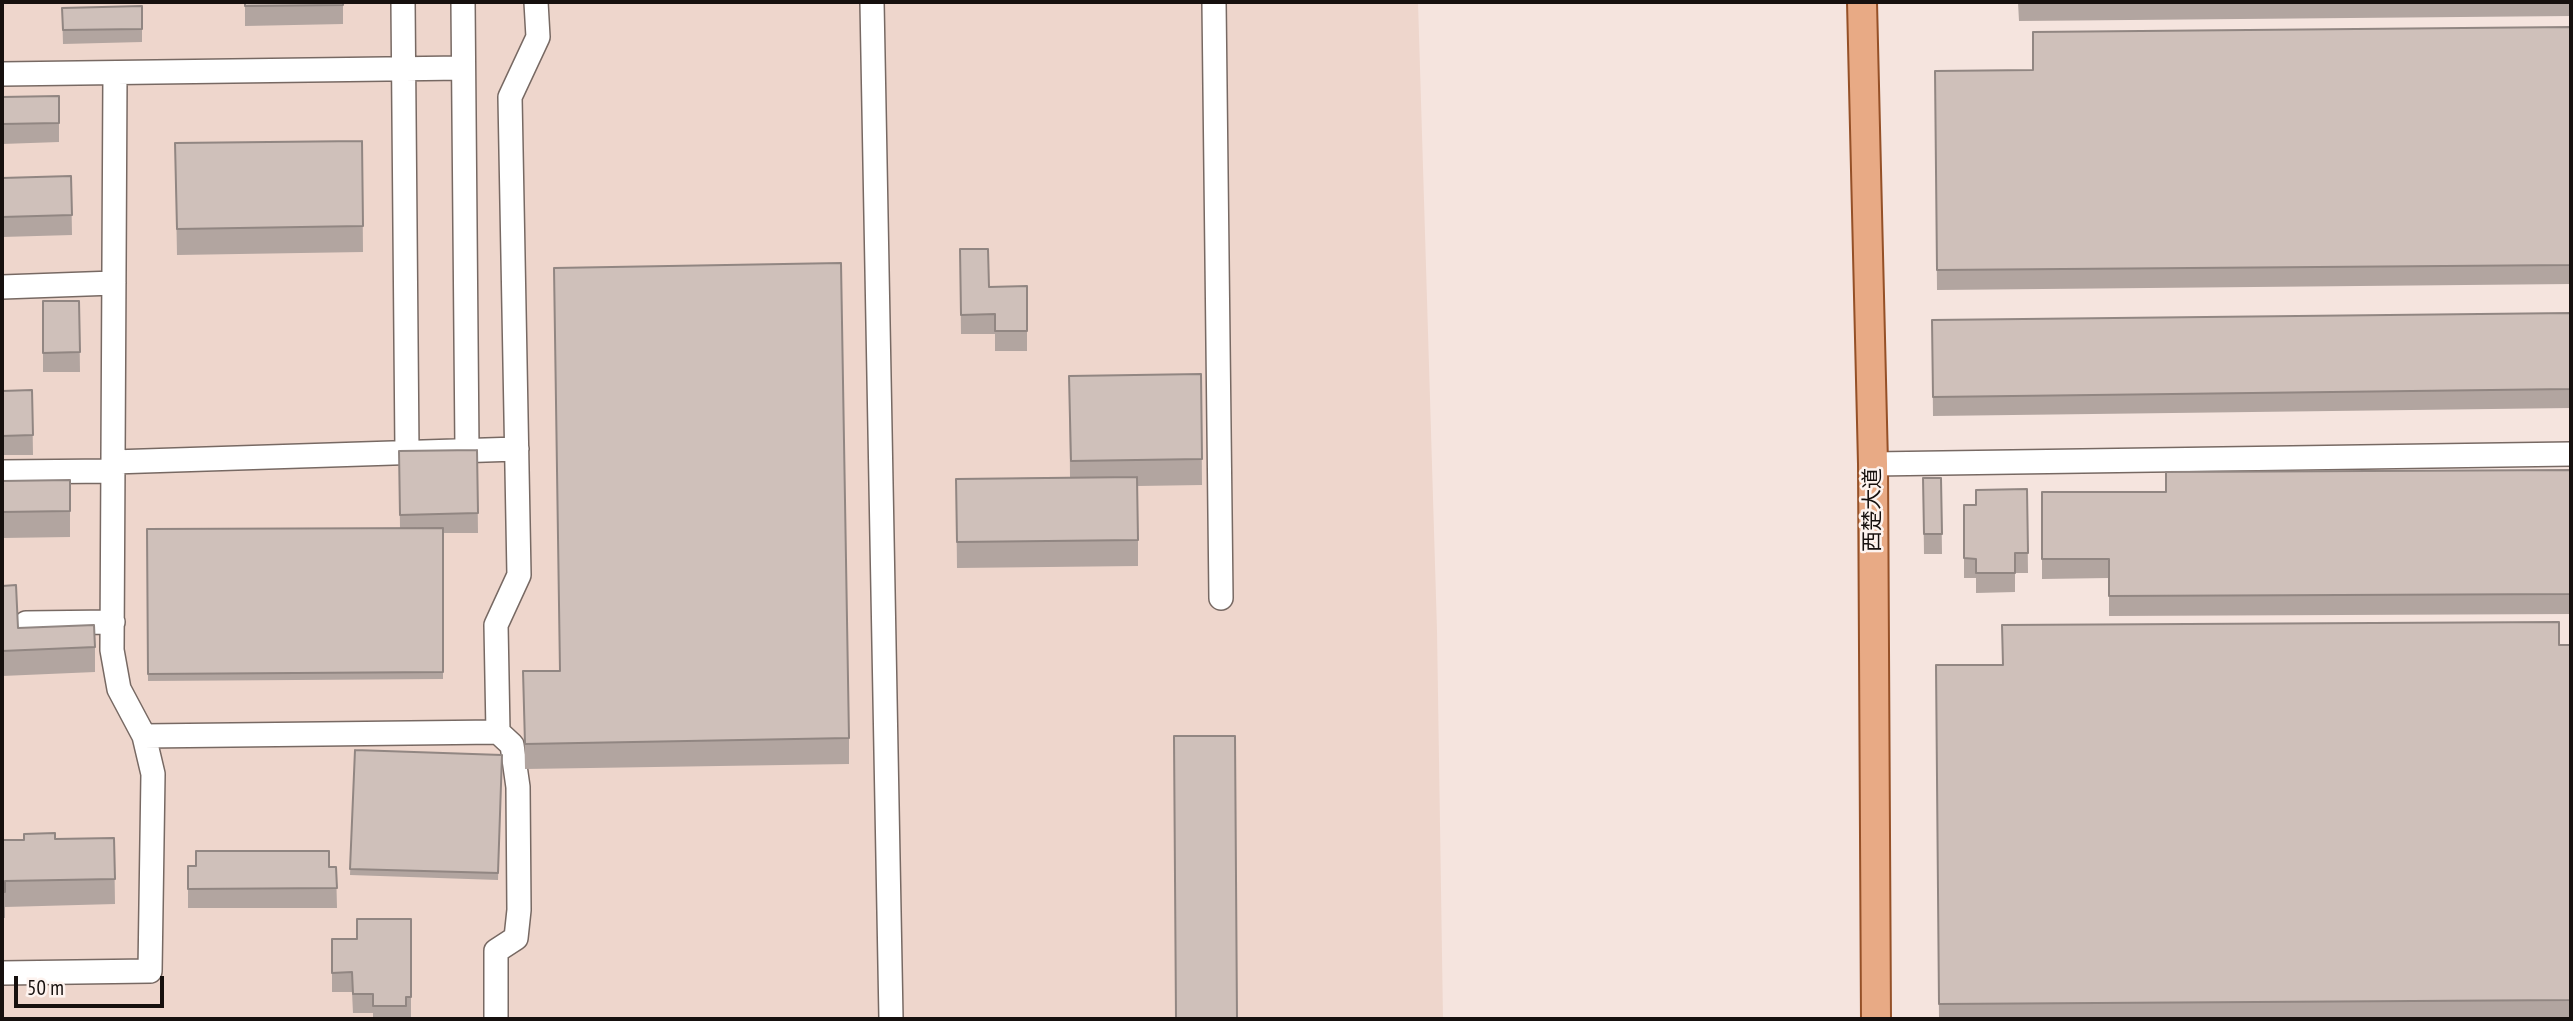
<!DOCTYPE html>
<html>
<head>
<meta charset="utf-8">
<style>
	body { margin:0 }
	#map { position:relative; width:2573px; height:1021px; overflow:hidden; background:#f5e4de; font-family:"PT Sans Narrow",sans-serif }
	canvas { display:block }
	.frame { position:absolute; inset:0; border:4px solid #16100e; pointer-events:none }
	.scale { position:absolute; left:14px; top:976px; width:150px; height:32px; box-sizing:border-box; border:4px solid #16100e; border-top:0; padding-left:9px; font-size:21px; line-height:24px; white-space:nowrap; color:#16100e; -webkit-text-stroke:5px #fdf3ef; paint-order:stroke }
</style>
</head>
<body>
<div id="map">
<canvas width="2573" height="1021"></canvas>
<div class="frame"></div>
<div class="scale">50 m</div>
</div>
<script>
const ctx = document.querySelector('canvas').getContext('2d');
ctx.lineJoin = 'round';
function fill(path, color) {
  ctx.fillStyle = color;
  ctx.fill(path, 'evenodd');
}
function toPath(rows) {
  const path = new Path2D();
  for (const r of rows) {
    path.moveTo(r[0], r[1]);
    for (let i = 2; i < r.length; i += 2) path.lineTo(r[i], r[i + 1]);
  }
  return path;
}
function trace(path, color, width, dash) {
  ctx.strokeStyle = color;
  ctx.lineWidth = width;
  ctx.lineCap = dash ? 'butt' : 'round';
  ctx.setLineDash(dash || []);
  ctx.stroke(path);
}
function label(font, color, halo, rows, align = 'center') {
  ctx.font = font + ' "PT Sans Narrow","Noto Sans SC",sans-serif';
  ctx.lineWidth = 5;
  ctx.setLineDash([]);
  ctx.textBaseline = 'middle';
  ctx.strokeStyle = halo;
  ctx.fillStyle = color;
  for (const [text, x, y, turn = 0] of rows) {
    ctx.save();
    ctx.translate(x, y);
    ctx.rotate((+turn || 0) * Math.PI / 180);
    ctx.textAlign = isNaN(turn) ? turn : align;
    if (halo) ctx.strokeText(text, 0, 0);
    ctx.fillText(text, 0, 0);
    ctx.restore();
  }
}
fill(toPath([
	[2,2,1418,2,1437,630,1443,1019,2,1019]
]), '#eed6cc');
const minor = toPath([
	[403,2,407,452],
	[463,2,467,450],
	[872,2,891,1019],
	[1214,2,1221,598],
	[2,74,463,68],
	[2,287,114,283],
	[113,462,517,449],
	[1873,464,2571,454],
	[2,472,113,471],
	[26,623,113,622],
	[498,732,496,625,519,575,510,97,538,37,536,2],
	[144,736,498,732,512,745,518,787,519,910,516,938,496,951,496,1019],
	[2,973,150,971,153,774,144,736,119,689,112,650,115,74]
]);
const major = toPath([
	[1862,2,1873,464,1876,1019]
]);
trace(minor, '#776963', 26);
trace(major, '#955027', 32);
trace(minor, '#fff', 23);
trace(major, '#e8aa85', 28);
fill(toPath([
	[245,2,343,2,343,24,245,26],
	[2018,2,2571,2,2571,16,2019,21],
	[142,6,142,42,63,44,62,8],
	[2571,27,2571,284,1937,290,1935,71,2033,70],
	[59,96,59,142,2,144,2,97],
	[362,141,363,252,177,255,175,143],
	[71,176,72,235,2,237,2,178],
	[960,249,989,287,1027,286,1027,351,995,351,995,334,961,334],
	[43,301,79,301,80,372,43,372],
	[2571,313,2571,408,1933,416,1932,320],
	[1201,374,1202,485,1138,486,1138,566,957,568,956,479,1070,477,1069,376],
	[32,390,33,455,2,455,2,391],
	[477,450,478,533,443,533,443,679,148,681,147,529,400,528,399,451],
	[2571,470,2571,614,2109,616,2109,578,2042,579,2042,492,2166,492],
	[1923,478,1941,478,1942,554,1924,554],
	[70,480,70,537,2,538,2,481],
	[2027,489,2028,573,2015,573,2015,592,1976,593,1976,578,1964,578,1964,505,1976,505],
	[2,586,18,628,95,647,95,672,2,676],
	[2571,645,2571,1019,1939,1019,1936,665,2003,665],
	[523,671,849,738,849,764,525,769],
	[355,750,502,755,498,880,350,875],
	[114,838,115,904,5,907,5,918,2,918,2,840],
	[188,866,336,867,337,908,188,908],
	[411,919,411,1017,406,1017,406,1019,373,1019,373,1013,353,1013,352,992,332,992,332,939,357,939]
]), '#b2a5a0');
const building = toPath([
	[245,2,343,2,343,5,245,6,245,2],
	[142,6,142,29,63,30,62,8,142,6],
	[2571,27,2571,265,1937,270,1935,71,2033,70,2033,32,2571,27],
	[59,96,59,123,2,124,2,97,59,96],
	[362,141,363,226,177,229,175,143,362,141],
	[71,176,72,215,2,217,2,178,71,176],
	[960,249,988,249,989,287,1027,286,1027,331,995,331,995,314,961,315,960,249],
	[841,263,849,738,525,744,523,671,560,671,554,268,841,263],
	[43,301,79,301,80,352,43,353,43,301],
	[2571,313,2571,389,1933,397,1932,320,2571,313],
	[1201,374,1202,459,1071,461,1069,376,1201,374],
	[32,390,33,435,2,436,2,391,32,390],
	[477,450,478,513,400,515,399,451,477,450],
	[2571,470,2571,594,2109,596,2109,559,2042,559,2042,492,2166,492,2166,472,2571,470],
	[1137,477,1138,540,957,542,956,479,1137,477],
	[1923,478,1941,478,1942,534,1924,534,1923,478],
	[70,480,70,511,2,512,2,481,70,480],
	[2027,489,2028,553,2015,553,2015,573,1976,573,1976,559,1964,558,1964,505,1976,505,1976,490,2027,489],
	[443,528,443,672,148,674,147,529,443,528],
	[16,585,18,628,94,625,95,647,2,651,2,586,16,585],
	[2559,622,2559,645,2571,645,2571,1000,1939,1004,1936,665,2003,665,2002,625,2559,622],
	[1174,736,1235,736,1237,1019,1176,1019,1174,736],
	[355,750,502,755,498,873,350,869,355,750],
	[55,833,55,839,114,838,115,879,5,881,5,892,2,892,2,840,24,840,24,834,55,833],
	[196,851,329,851,329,867,336,867,337,888,188,889,188,866,196,866,196,851],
	[357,919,411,919,411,997,406,997,406,1006,373,1006,373,994,353,994,352,972,332,973,332,939,357,939,357,919]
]);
fill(building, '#cfc0ba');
trace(building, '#918682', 2);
label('21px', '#16100e', '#fdf3ef', [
	["西楚大道",1873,510,-90]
]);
</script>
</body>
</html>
